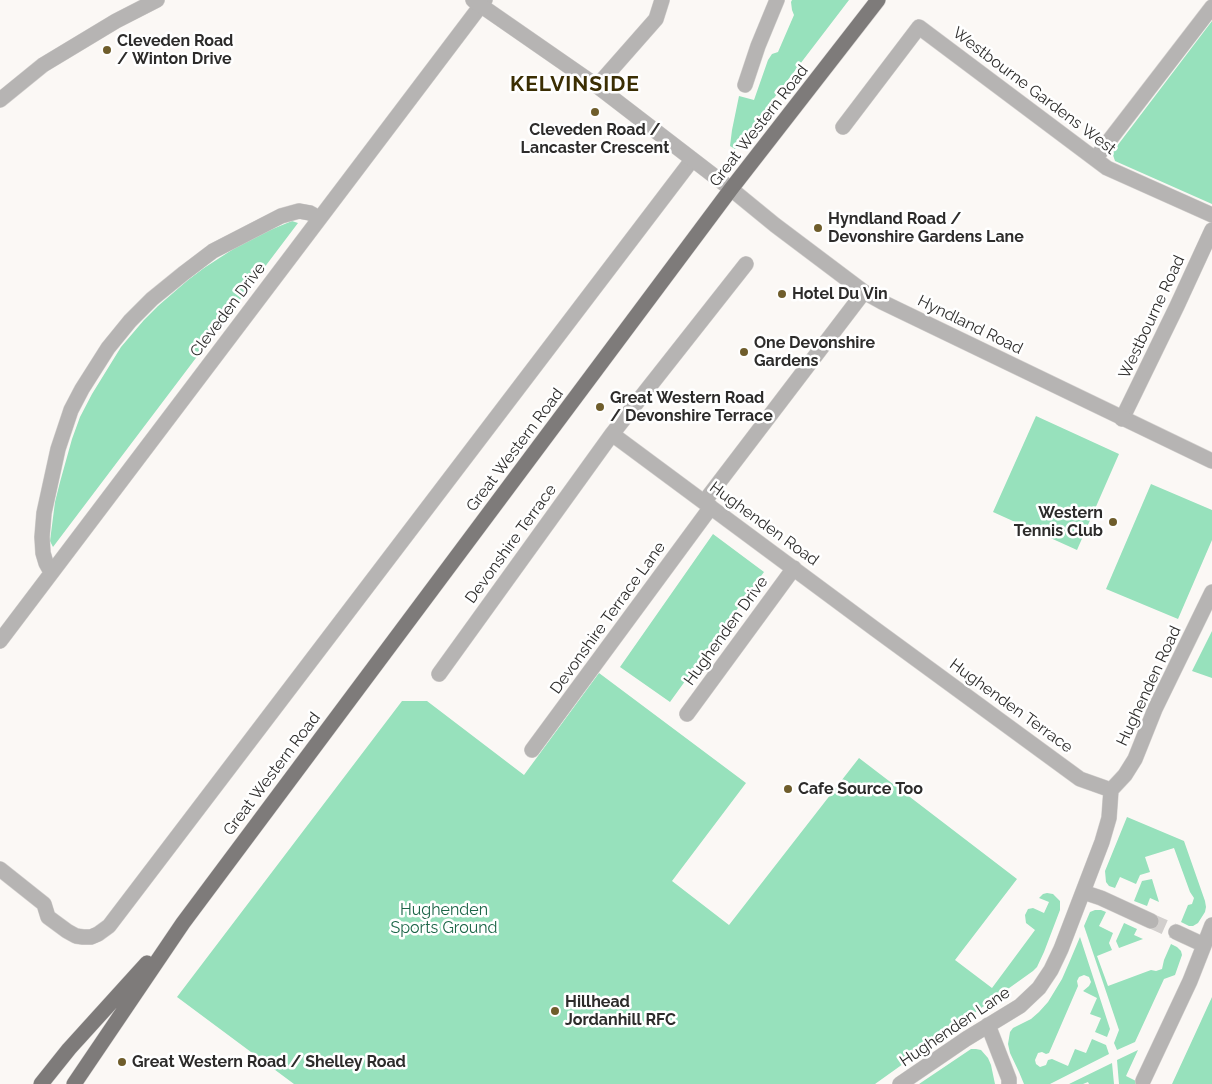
<!DOCTYPE html>
<html>
<head>
<meta charset="utf-8">
<style>
	body { margin:0 }
	canvas { display:block; background:#fbf8f5 }
</style>
</head>
<body>
<canvas width="1212" height="1084"></canvas>
<script>
const ctx = document.querySelector('canvas').getContext('2d');
ctx.lineJoin = 'round';
function fill(path, color) {
  ctx.fillStyle = color;
  ctx.fill(path, 'evenodd');
}
function toPath(rows) {
  const path = new Path2D();
  for (const r of rows) {
    path.moveTo(r[0], r[1]);
    for (let i = 2; i < r.length; i += 2) path.lineTo(r[i], r[i + 1]);
  }
  return path;
}
function trace(path, color, width, dash) {
  ctx.strokeStyle = color;
  ctx.lineWidth = width;
  ctx.lineCap = dash ? 'butt' : 'round';
  ctx.setLineDash(dash || []);
  ctx.stroke(path);
}
function label(font, color, halo, rows, align = 'center') {
  ctx.font = font + ' Raleway,sans-serif';
  ctx.lineWidth = 5;
  ctx.setLineDash([]);
  ctx.textBaseline = 'middle';
  ctx.strokeStyle = halo;
  ctx.fillStyle = color;
  for (const [text, x, y, turn = 0] of rows) {
    ctx.save();
    ctx.translate(x, y);
    ctx.rotate((+turn || 0) * Math.PI / 180);
    ctx.textAlign = isNaN(turn) ? turn : align;
    if (halo) ctx.strokeText(text, 0, 0);
    ctx.fillText(text, 0, 0);
    ctx.restore();
  }
}
fill(toPath([
	[792,0,849,0,735,149,730,146,732,130,739,96,754,100,768,60,772,54,778,52,794,15,792,10,791,2],
	[1212,21,1212,204,1115,161,1113,155,1114,150],
	[292,221,298,223,53,547,50,541,55,502,60,482,72,439,80,417,92,394,121,347,144,320,158,306,188,280,204,268,241,244,258,235],
	[1036,416,1119,454,1077,550,993,512],
	[1151,484,1212,510,1212,540,1178,619,1106,589],
	[713,534,764,572,670,702,620,667],
	[1212,631,1212,678,1192,671],
	[599,673,746,783,672,881,729,925,859,758,1017,879,955,960,992,988,1035,930,1026,923,1025,915,1028,909,1033,908,1044,913,1049,902,1039,898,1043,894,1047,893,1053,894,1060,901,1060,910,1044,952,1037,967,1033,971,875,1084,294,1084,177,997,402,701,427,701,524,775],
	[1127,817,1184,841,1205,901,1206,907,1205,912,1198,923,1193,926,1189,926,1181,922,1188,905,1192,904,1194,898,1190,892,1174,848,1145,857,1150,872,1140,875,1136,884,1120,877,1115,888,1109,886,1106,882,1105,871],
	[1152,879,1159,902,1150,898,1147,906,1134,901,1142,881],
	[1095,910,1101,910,1106,912,1099,926,1113,933,1109,943,1112,950,1097,956,1108,986,1151,970,1156,971,1162,969,1164,960,1171,944,1177,947,1181,951,1182,955,1175,975,1164,979,1135,1042,1117,1050,1114,1043,1119,1030,1084,926,1090,912],
	[1124,923,1137,929,1134,935,1143,939,1119,948,1116,941],
	[1080,937,1110,1029,1107,1037,1095,1032,1101,1018,1090,1014,1097,998,1083,991,1089,986,1091,982,1089,977,1084,975,1079,977,1077,981,1078,986,1049,1053,1046,1054,1042,1052,1038,1053,1035,1060,1036,1064,1040,1067,1046,1065,1048,1060,1052,1059,1068,1066,1075,1049,1086,1053,1092,1039,1106,1045,1109,1054,1050,1084,1024,1084,1019,1072,1010,1053,1008,1044,1010,1032,1013,1028,1031,1019,1039,1012,1048,1002,1062,979,1069,963],
	[1212,997,1212,1084,1172,1084,1196,1032],
	[971,1049,976,1049,981,1050,988,1058,991,1065,995,1084,919,1084],
	[1138,1050,1126,1076,1142,1084,1119,1084,1117,1060],
	[1112,1063,1114,1084,1089,1084,1088,1082,1083,1084,1069,1084]
]), '#97e1bc');
trace(toPath([
	[1151,921,1176,932]
]), '#d2cfcd', 15, [15, 8]);
const minor = toPath([
	[745,85,758,46,777,0],
	[597,86,656,19,662,0],
	[843,127,919,27,1107,168,1212,215],
	[1095,159,1212,7],
	[1122,419,1177,306,1212,230],
	[612,434,875,629,1080,779,1111,790],
	[704,502,864,292],
	[51,572,46,563,43,553,42,537,44,513,58,449,71,410,82,389,108,348,130,321,152,299,184,273,213,251,281,216,299,211,310,213,319,218],
	[0,641,485,0],
	[439,674,612,434,746,264],
	[687,714,794,568],
	[532,750,711,507],
	[1111,790,1125,775,1135,759,1155,709,1212,592],
	[0,869,44,904,48,917,67,931,76,936,83,937,91,937,98,934,109,926,692,160],
	[1083,892,1101,898,1151,921],
	[1176,932,1204,945],
	[988,1025,1009,1079,1009,1084],
	[1143,1081,1190,981,1212,925],
	[900,1084,966,1039,1020,1006,1039,988,1051,970,1061,949,1102,842,1109,818,1111,790]
]);
const tertiary = toPath([
	[473,0,597,86,731,189,775,225,864,292,882,302,1212,461],
	[0,100,43,65,116,21,157,0]
]);
const primary = toPath([
	[41,1084,69,1049,147,963],
	[74,1084,183,923,731,189,878,0]
]);
trace(minor, '#d6d3d1', 16);
trace(tertiary, '#d6d3d1', 16);
trace(primary, '#d6d3d1', 16);
trace(minor, '#b6b4b3', 15);
trace(tertiary, '#b6b4b3', 15);
trace(primary, '#7e7b7a', 15);
for (const [x, y, r, color] of [
	[107,50,5,"#6f5d2b"],
	[595,112,5,"#6f5d2b"],
	[818,228,5,"#6f5d2b"],
	[782,294,5,"#6f5d2b"],
	[744,352,5,"#6f5d2b"],
	[600,407,5,"#6f5d2b"],
	[1113,522,5,"#6f5d2b"],
	[788,789,5,"#6f5d2b"],
	[555,1011,5,"#6f5d2b"],
	[122,1062,5,"#6f5d2b"]
]) {
  const dot = new Path2D();
  dot.arc(x, y, r, 0, 2 * Math.PI);
  ctx.fillStyle = color;
  ctx.fill(dot);
  trace(dot, '#fff', 2);
}
label('bold 16px', '#2d2c2b', '#fff', [
	["Cleveden Road",117,41],
	["/ Winton Drive",117,59],
	["Cleveden Road /",595,130,"center"],
	["Lancaster Crescent",595,148,"center"],
	["Hyndland Road /",828,219],
	["Devonshire Gardens Lane",828,237],
	["Hotel Du Vin",792,294],
	["One Devonshire",754,343],
	["Gardens",754,361],
	["Great Western Road",610,398],
	["/ Devonshire Terrace",610,416],
	["Western",1103,513,"right"],
	["Tennis Club",1103,531,"right"],
	["Cafe Source Too",798,789],
	["Hillhead",565,1002],
	["Jordanhill RFC",565,1020],
	["Great Western Road / Shelley Road",132,1062]
], 'left');
label('16px', '#2d2c2b', '#fff', [
	["Westbourne Gardens West",1034,91,37],
	["Great Western Road",759,126,-52],
	["Cleveden Drive",228,310,-53],
	["Westbourne Road",1152,317,-65],
	["Hyndland Road",970,325,26],
	["Great Western Road",515,450,-53],
	["Hughenden Road",764,524,36],
	["Devonshire Terrace",511,544,-54],
	["Devonshire Terrace Lane",608,618,-54],
	["Hughenden Drive",726,631,-54],
	["Hughenden Road",1149,686,-65],
	["Hughenden Terrace",1011,706,36],
	["Great Western Road",272,774,-53],
	["Hughenden Lane",955,1027,-34]
]);
label('16px', '#1b6547', '#fff', [
	["Hughenden",444,910],
	["Sports Ground",444,928]
]);
ctx.letterSpacing = '1px';
label('bold 21px', '#3b2e03', '#fff', [
	["KELVINSIDE",575,85]
]);
ctx.letterSpacing = '0px';
</script>
</body>
</html>
